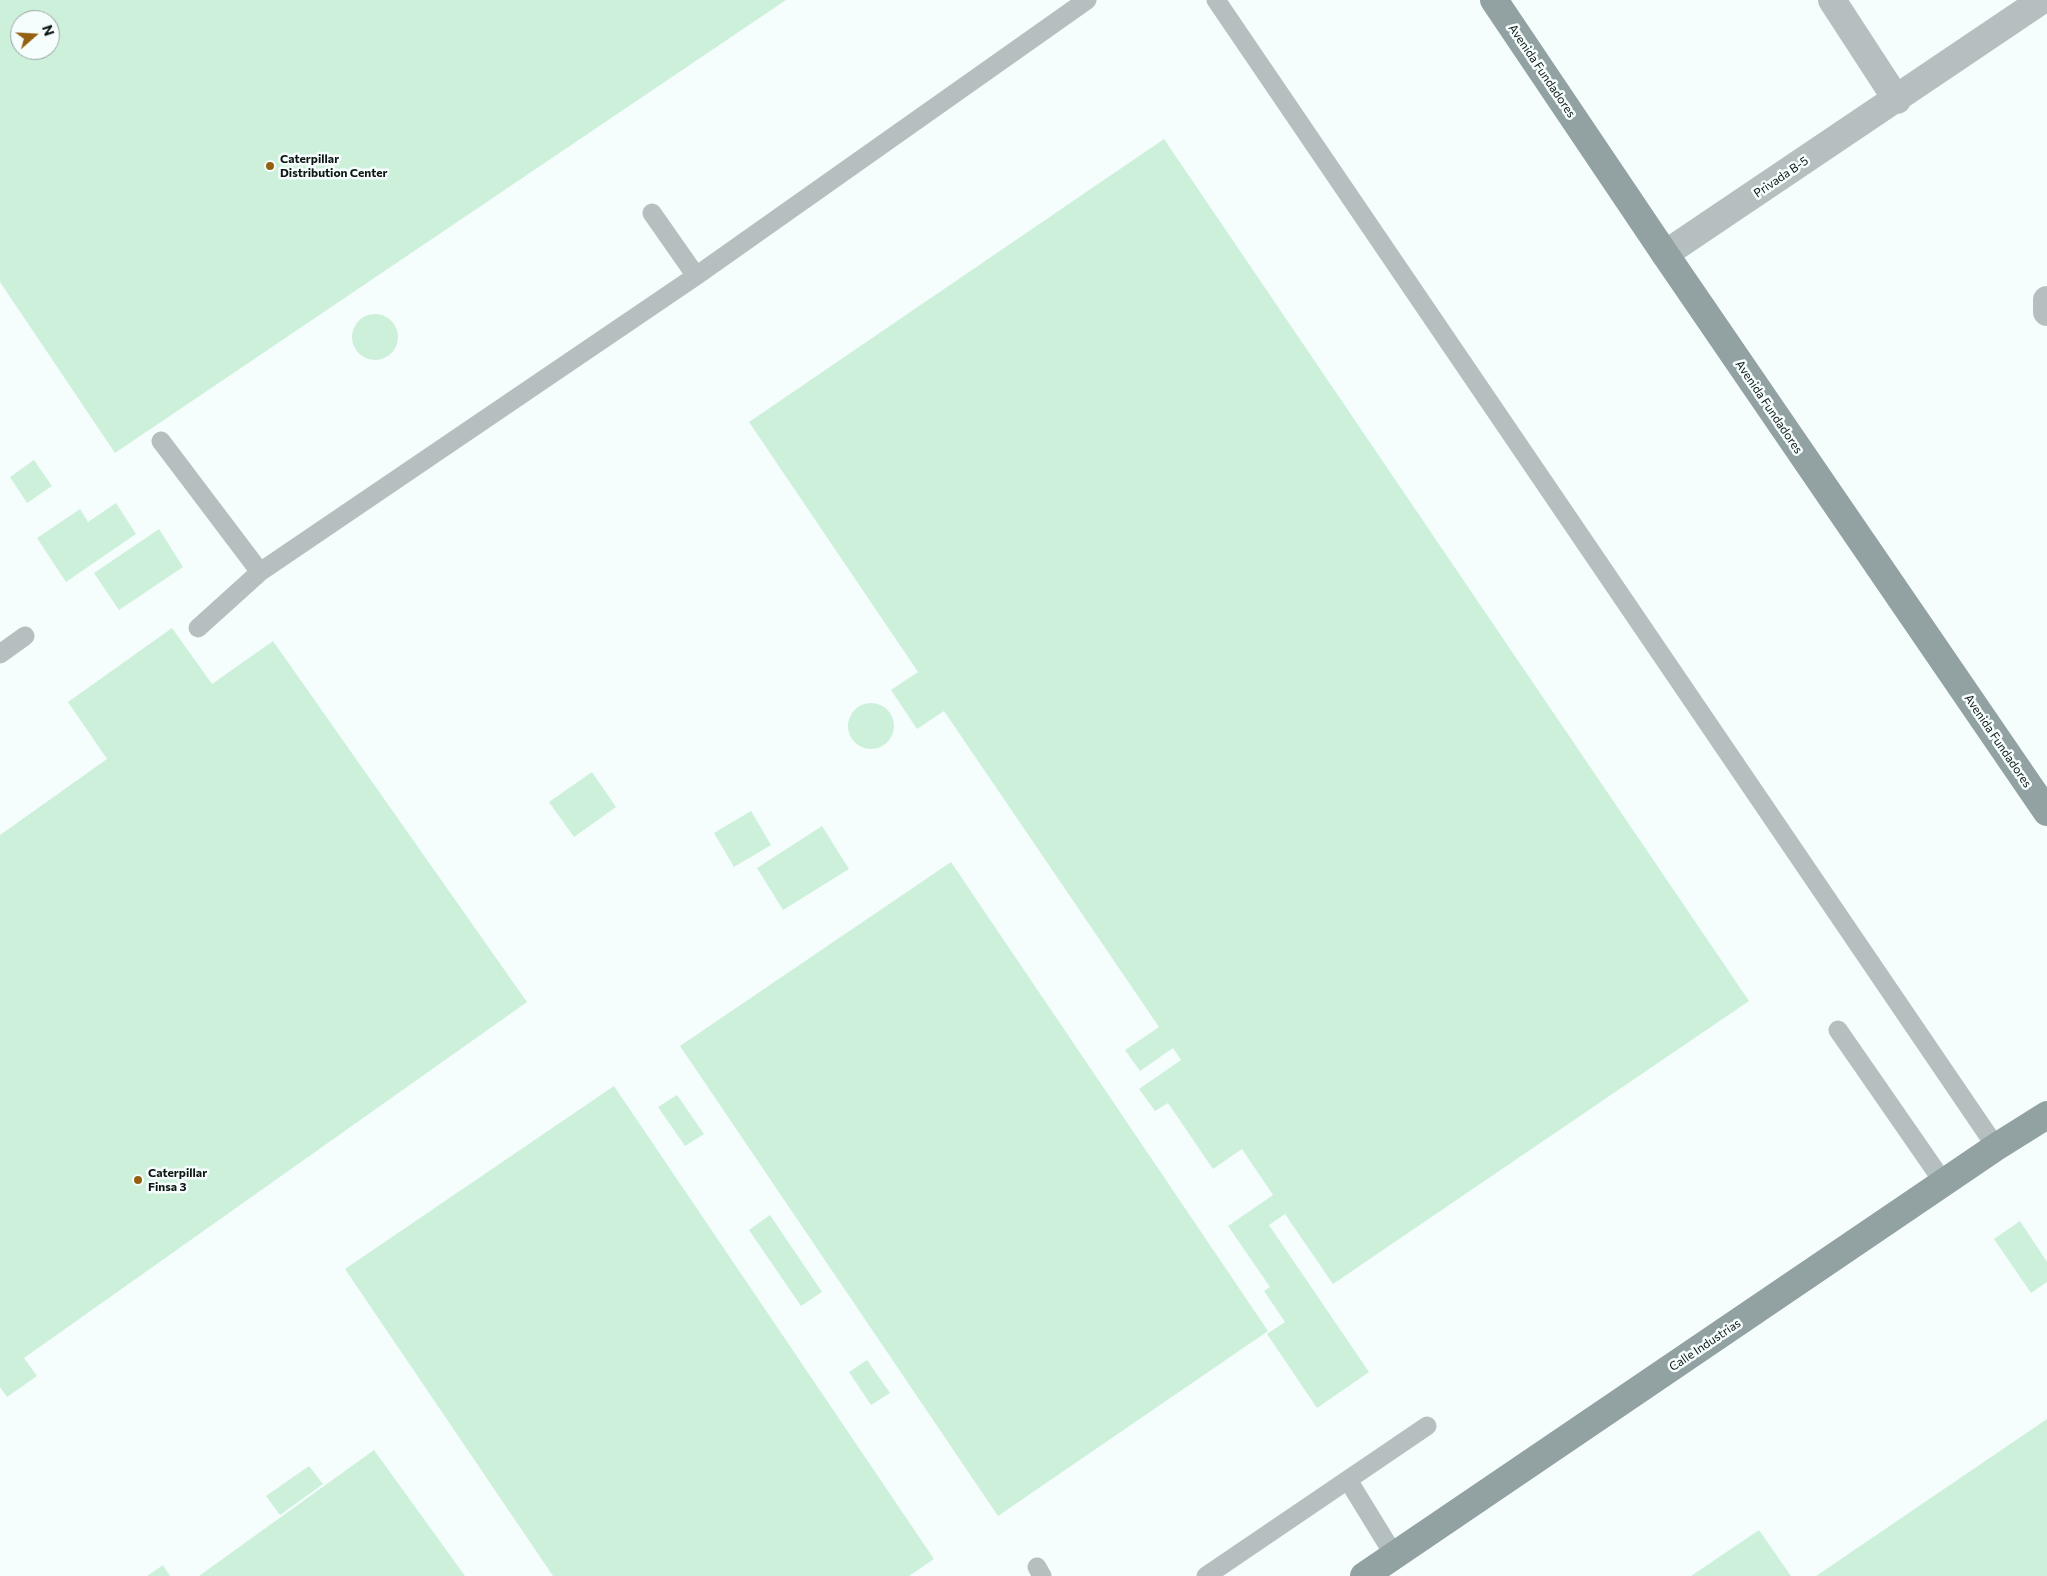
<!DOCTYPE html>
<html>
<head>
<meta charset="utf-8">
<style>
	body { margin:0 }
	#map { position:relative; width:2047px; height:1576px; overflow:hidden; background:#f5fefc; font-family:Commissioner,sans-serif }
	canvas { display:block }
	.north { position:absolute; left:10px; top:10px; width:50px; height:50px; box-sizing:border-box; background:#f5fefc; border:1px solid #99a2a0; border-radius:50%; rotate:71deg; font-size:14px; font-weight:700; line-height:20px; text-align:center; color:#0f1715 }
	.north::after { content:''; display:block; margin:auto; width:18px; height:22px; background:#936111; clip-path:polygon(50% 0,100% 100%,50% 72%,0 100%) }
</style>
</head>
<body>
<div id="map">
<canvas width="2047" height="1576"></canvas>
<div class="north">N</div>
</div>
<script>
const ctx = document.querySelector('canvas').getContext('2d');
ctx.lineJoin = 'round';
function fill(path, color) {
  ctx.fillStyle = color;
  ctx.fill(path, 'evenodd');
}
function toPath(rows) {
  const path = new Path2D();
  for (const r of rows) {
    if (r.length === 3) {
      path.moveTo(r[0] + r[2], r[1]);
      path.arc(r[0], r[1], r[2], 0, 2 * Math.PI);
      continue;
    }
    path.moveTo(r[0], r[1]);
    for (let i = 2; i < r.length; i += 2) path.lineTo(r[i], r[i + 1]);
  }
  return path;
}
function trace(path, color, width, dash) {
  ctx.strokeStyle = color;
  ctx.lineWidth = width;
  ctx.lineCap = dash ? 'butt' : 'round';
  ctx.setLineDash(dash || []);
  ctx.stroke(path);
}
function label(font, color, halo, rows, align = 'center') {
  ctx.font = font + ' Commissioner,sans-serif';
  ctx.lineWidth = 5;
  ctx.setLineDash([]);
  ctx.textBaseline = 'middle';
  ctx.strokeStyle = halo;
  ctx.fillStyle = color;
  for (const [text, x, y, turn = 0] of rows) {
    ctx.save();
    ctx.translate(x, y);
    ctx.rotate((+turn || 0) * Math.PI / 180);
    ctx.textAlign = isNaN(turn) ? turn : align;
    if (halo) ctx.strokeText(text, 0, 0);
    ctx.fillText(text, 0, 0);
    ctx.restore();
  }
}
fill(toPath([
	[0,0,786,0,115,453,0,282],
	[20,20,50,20,50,50,20,50],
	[1164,139,1749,1001,1333,1284,1285,1214,1269,1225,1369,1372,1317,1408,1267,1334,1285,1322,1264,1291,1270,1287,1228,1226,1273,1195,1242,1149,1213,1169,1168,1103,1155,1111,1139,1089,1181,1060,1173,1048,1140,1071,1125,1050,1159,1027,944,711,917,729,891,690,918,672,749,422],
	[375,337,23],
	[34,460,52,486,27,503,10,477],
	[116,503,136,534,66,582,37,538,80,509,88,522],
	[159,529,183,567,119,610,94,573],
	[172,628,212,684,273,641,527,1002,24,1358,37,1376,7,1397,0,1387,0,835,107,759,68,702],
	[871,726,23],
	[592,772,616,807,574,837,549,802],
	[751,811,771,845,734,867,714,833],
	[822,826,849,869,783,910,757,868],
	[951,862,1268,1331,998,1516,680,1046],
	[614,1086,934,1559,909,1576,553,1576,345,1269],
	[677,1095,704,1134,685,1146,658,1107],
	[770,1215,822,1292,801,1306,749,1230],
	[2020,1221,2047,1262,2047,1282,2031,1293,1994,1239],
	[867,1360,890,1393,871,1405,849,1372],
	[2047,1419,2047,1576,1816,1576],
	[374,1450,465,1576,199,1576],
	[309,1466,323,1484,280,1515,266,1496],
	[1759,1530,1791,1576,1691,1576],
	[163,1565,170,1576,147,1576]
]), '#cdf0db');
trace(toPath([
	[1216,0,1996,1147],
	[652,213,696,276],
	[161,441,260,572],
	[198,628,260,572,696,276,1087,0],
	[0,654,25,636],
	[1838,1030,1944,1183],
	[1348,1480,1394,1555],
	[1037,1567,1042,1576],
	[1206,1576,1427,1426]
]), '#b5bfbf', 19);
trace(toPath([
	[1832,0,1897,100],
	[1665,254,2042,0],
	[2047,300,2047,312]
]), '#b5bfbf', 28);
trace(toPath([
	[1494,0,1665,254,2047,812],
	[1364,1576,1996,1147,2047,1115]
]), '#92a1a2', 28);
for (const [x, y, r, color] of [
	[270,166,5,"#936111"],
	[138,1180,5,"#936111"]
]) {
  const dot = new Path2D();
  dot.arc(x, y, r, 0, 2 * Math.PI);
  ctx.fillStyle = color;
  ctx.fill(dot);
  trace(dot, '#f5fefc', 2);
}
label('12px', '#0f1715', '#f5fefc', [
	["Avenida Fundadores",1542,71,56],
	["Privada B-5",1781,177,-34],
	["Avenida Fundadores",1769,407,56],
	["Avenida Fundadores",1998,741,56],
	["Calle Industrias",1705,1345,-34]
]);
label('bold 12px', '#0f1715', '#f5fefc', [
	["Caterpillar",280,159],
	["Distribution Center",280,173],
	["Caterpillar",148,1173],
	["Finsa 3",148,1187]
], 'left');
</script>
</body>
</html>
